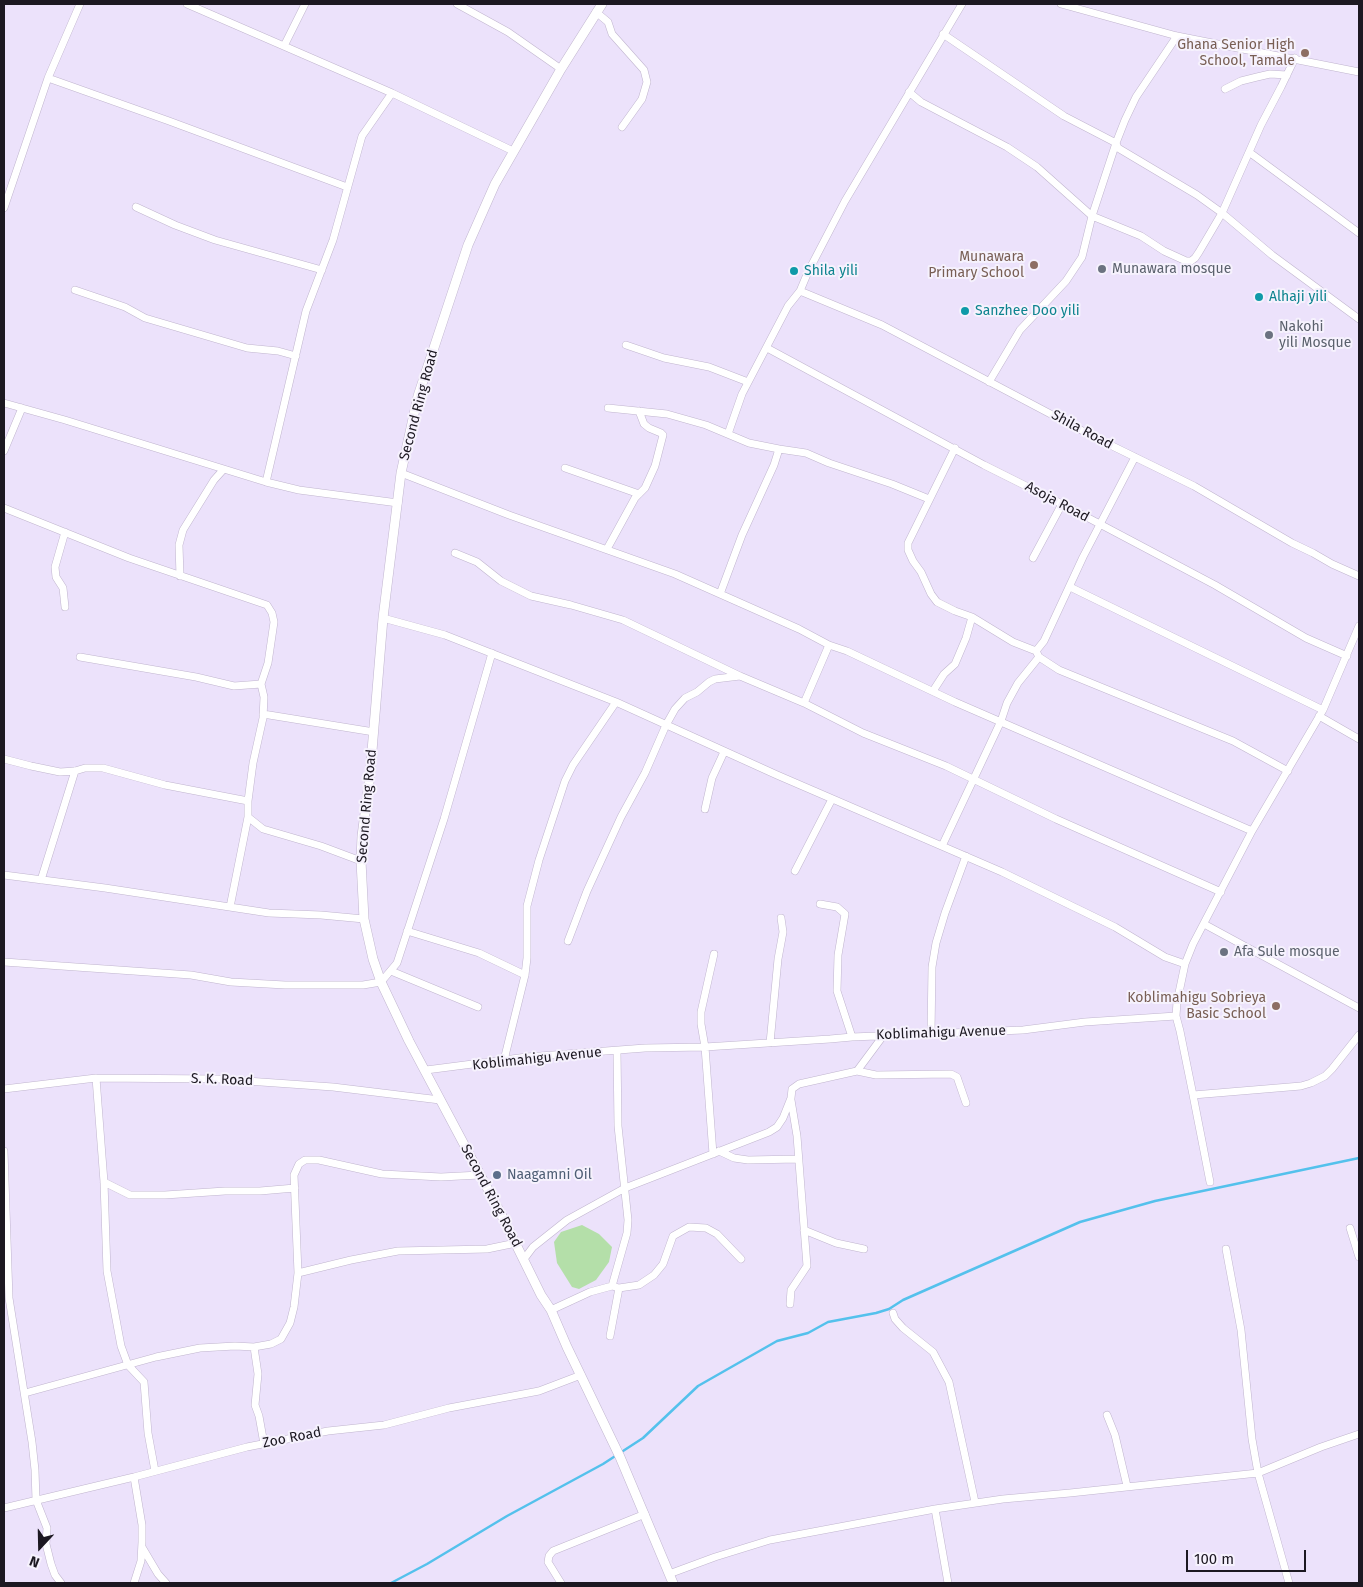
<!DOCTYPE html>
<html>
<head>
<meta charset="utf-8">
<style>
	body { margin:0 }
	#map { position:relative; width:1363px; height:1587px; overflow:hidden; background:#ece2fb; font-family:"Fira Sans",sans-serif }
	canvas { display:block }
	.frame { position:absolute; inset:0; border:5px solid #1c1821; pointer-events:none }
	.north { position:absolute; left:15px; top:1522px; width:50px; height:50px; -webkit-text-stroke:4px #f6f2fd; paint-order:stroke; rotate:201deg; font-size:14px; font-weight:700; line-height:20px; text-align:center; color:#1c1821 }
	.north::after { content:''; display:block; margin:auto; width:18px; height:22px; background:#1c1821; clip-path:polygon(50% 0,100% 100%,50% 72%,0 100%) }
	.scale { position:absolute; left:1186px; top:1550px; width:120px; height:22px; box-sizing:border-box; border:2px solid #1c1821; border-top:0; padding-left:6px; font-size:15px; line-height:18px; white-space:nowrap; color:#1c1821; -webkit-text-stroke:4px #f6f2fd; paint-order:stroke }
</style>
</head>
<body>
<div id="map">
<canvas width="1363" height="1587"></canvas>
<div class="frame"></div>
<div class="north">N</div>
<div class="scale">100 m</div>
</div>
<script>
const ctx = document.querySelector('canvas').getContext('2d');
ctx.lineJoin = 'round';
function fill(path, color) {
  ctx.fillStyle = color;
  ctx.fill(path, 'evenodd');
}
function toPath(rows) {
  const path = new Path2D();
  for (const r of rows) {
    path.moveTo(r[0], r[1]);
    for (let i = 2; i < r.length; i += 2) path.lineTo(r[i], r[i + 1]);
  }
  return path;
}
function trace(path, color, width, dash) {
  ctx.strokeStyle = color;
  ctx.lineWidth = width;
  ctx.lineCap = dash ? 'butt' : 'round';
  ctx.setLineDash(dash || []);
  ctx.stroke(path);
}
function label(font, color, halo, rows, align = 'center') {
  ctx.font = font + ' "Fira Sans",sans-serif';
  ctx.lineWidth = 4;
  ctx.setLineDash([]);
  ctx.textBaseline = 'middle';
  ctx.strokeStyle = halo;
  ctx.fillStyle = color;
  for (const [text, x, y, turn = 0] of rows) {
    ctx.save();
    ctx.translate(x, y);
    ctx.rotate((+turn || 0) * Math.PI / 180);
    ctx.textAlign = isNaN(turn) ? turn : align;
    if (halo) ctx.strokeText(text, 0, 0);
    ctx.fillText(text, 0, 0);
    ctx.restore();
  }
}
fill(toPath([
	[582,1225,599,1234,612,1247,609,1262,596,1280,579,1289,572,1287,557,1263,554,1242,561,1232]
]), '#b4dfa9');
trace(toPath([
	[391,1583,427,1564,507,1516,603,1464,643,1438,698,1386,777,1341,808,1333,828,1322,876,1313,889,1309,903,1300,1080,1222,1155,1201,1359,1158]
]), '#54c1ec', 2.5);
const minor = toPath([
	[187,4,392,93,513,151],
	[457,4,508,32,561,69],
	[1061,4,1177,36,1359,72],
	[596,12,608,22,612,34,644,70,647,82,642,99,622,127],
	[943,34,1064,116,1116,143,1118,148,1197,195,1222,213,1272,255,1359,319],
	[284,46,305,4],
	[48,78,169,121,347,187],
	[1225,89,1241,81,1257,77,1270,74,1287,75],
	[909,92,921,102,1007,147,1037,167,1092,216,1141,236,1164,251,1186,261,1191,261,1195,258,1199,252,1222,213,1261,125,1281,87,1295,58],
	[1249,152,1359,233],
	[136,207,175,225,215,240,322,270],
	[4,208,48,78,80,4],
	[75,290,125,307,145,318,247,348,278,351,296,356],
	[800,291,882,325,1096,438,1194,486,1292,543,1313,553,1332,564,1359,576],
	[626,345,664,358,709,367,748,382],
	[767,348,984,465,1062,504,1215,585,1306,638,1347,656],
	[989,382,1020,330,1066,281,1082,257,1092,216,1116,143,1125,120,1136,97,1177,36],
	[4,403,65,420,266,482,299,490,398,503],
	[608,408,667,414,706,425,749,443,779,449,774,465,742,535,720,594],
	[728,434,742,394,788,306,800,291,808,272,845,201,962,4],
	[955,448,908,543,908,550,913,561,921,572,931,594,937,602,955,611,972,617,1013,642,1036,651,1039,657,1059,670,1233,741,1288,771],
	[779,449,806,453,829,463,892,484,929,499],
	[4,451,22,408],
	[565,468,639,494],
	[401,473,509,515,675,574,799,629,829,645,847,651,955,702,1252,831],
	[266,482,306,311,333,240,362,136,392,93],
	[4,508,129,558,267,605,272,613,274,622,268,663,261,684,264,697,263,718,253,763,248,801],
	[607,549,635,498,645,488,655,466,663,435,661,433,649,428,644,424,639,411],
	[455,553,477,562,501,581,531,596,571,605,623,620,740,676,804,703,863,733,946,766,1056,819,1221,892],
	[1033,558,1062,504],
	[180,576,179,545,183,530,214,480,223,470],
	[1070,587,1323,710],
	[65,607,63,588,56,577,55,567,65,532],
	[383,618,445,635,616,702,777,775,1002,872,1115,927,1165,957,1185,964],
	[1036,651,1044,641,1083,557,1135,457],
	[80,657,196,677,234,686,261,684],
	[933,691,944,674,955,664,966,638,972,617],
	[804,703,829,645],
	[263,714,374,732],
	[1319,716,1359,739],
	[4,759,31,766,60,772,75,771,85,768,103,768,165,785,248,801,248,817,263,829,321,846,361,861],
	[705,809,712,778,724,752],
	[942,846,1001,721,1007,703,1018,683,1039,657],
	[795,871,832,799],
	[4,875,105,888,269,913,321,915,364,919],
	[41,880,75,771],
	[820,904,837,907,845,914,838,955,837,991,852,1037],
	[230,907,248,817],
	[1204,924,1359,1008],
	[407,931,479,953,525,975],
	[568,941,587,891,621,817,645,773,666,725,675,709,685,698,697,692,709,682,715,679,740,676],
	[4,962,191,975,231,982,285,985,363,985,381,982,397,963,444,819,492,653],
	[391,971,478,1007],
	[1176,1016,1177,1002,1185,964,1193,944,1252,831,1323,710,1359,626],
	[931,1033,932,967,936,943,945,913,966,856],
	[770,1043,778,959,783,932,781,918],
	[504,1060,525,975,527,958,527,906,539,860,565,781,573,765,616,702],
	[426,1070,527,1057,645,1048,705,1047,830,1039,852,1037,1023,1030,1085,1022,1176,1016,1180,1031,1193,1095,1301,1086,1311,1083,1325,1076,1332,1069,1359,1035],
	[857,1071,883,1036],
	[96,1078,104,1182,107,1271,121,1346,128,1365,144,1382,148,1433,155,1471],
	[4,1089,96,1078,218,1079,333,1087,440,1100],
	[1193,1095,1210,1182],
	[4,1151,9,1298,32,1442,35,1470,36,1500,47,1528,46,1544,51,1564,55,1575,61,1583],
	[719,1151,734,1158,748,1160,798,1159],
	[713,1154,705,1047,701,1024,701,1012,714,954],
	[104,1182,130,1195,165,1195,225,1191,260,1191,295,1188],
	[1350,1228,1359,1257],
	[804,1230,836,1243,864,1249],
	[1226,1249,1241,1330,1252,1439,1258,1473,1289,1583],
	[524,1259,533,1247,567,1220,625,1188,769,1132,777,1127,783,1118,791,1098,792,1089,799,1084,857,1071,876,1075,951,1074,957,1077,966,1103],
	[298,1273,351,1260,398,1251,487,1249,516,1243],
	[612,1286,619,1288,639,1285,654,1275,663,1264,673,1236,689,1227,706,1228,717,1234,741,1259],
	[790,1304,791,1290,807,1266,797,1136,791,1100],
	[551,1310,590,1292,612,1286,627,1233,628,1220,618,1126,617,1051],
	[893,1313,895,1319,903,1328,933,1352,949,1382,975,1502],
	[610,1336,619,1288],
	[254,1347,258,1374,255,1405,259,1416,264,1444],
	[25,1393,156,1357,200,1348,235,1346,254,1347,271,1344,281,1339,290,1323,294,1307,298,1273,294,1175,299,1164,305,1160,319,1160,382,1174,441,1177,480,1175],
	[1107,1415,1115,1435,1127,1486],
	[134,1477,142,1525,142,1542,141,1561,134,1583],
	[4,1508,134,1477,247,1447,328,1431,384,1425,449,1408,539,1391,581,1375],
	[935,1509,948,1583],
	[142,1547,158,1574,166,1583],
	[669,1574,715,1557,770,1540,935,1509,1003,1499,1070,1493,1258,1473,1321,1447,1359,1434],
	[561,1583,548,1562,549,1556,553,1551,645,1514]
]);
const tertiary = toPath([
	[602,4,561,69,495,184,468,245,418,396,401,473,383,618,370,775,362,836,361,861,364,919,373,959,381,982,409,1041,500,1212,541,1295,551,1310,567,1347,620,1457,673,1583]
]);
trace(minor, '#c0b5ce', 8);
trace(tertiary, '#c0b5ce', 10);
trace(minor, '#fff', 7);
trace(tertiary, '#fff', 9);
for (const [x, y, r, color] of [
	[1305,53,5,"#8d6e63"],
	[1034,265,5,"#8d6e63"],
	[1102,269,5,"#6b7280"],
	[794,271,5,"#0f9aa8"],
	[1259,297,5,"#0f9aa8"],
	[965,311,5,"#0f9aa8"],
	[1269,335,5,"#6b7280"],
	[1224,952,5,"#6b7280"],
	[1276,1006,5,"#8d6e63"],
	[497,1175,5,"#5c6f8a"]
]) {
  const dot = new Path2D();
  dot.arc(x, y, r, 0, 2 * Math.PI);
  ctx.fillStyle = color;
  ctx.fill(dot);
  trace(dot, '#f6f2fd', 2);
}
label('14px', '#785e54', '#f6f2fd', [
	["Ghana Senior High",1295,45],
	["School, Tamale",1295,61],
	["Munawara",1024,257],
	["Primary School",1024,273],
	["Koblimahigu Sobrieya",1266,998],
	["Basic School",1266,1014]
], 'right');
label('14px', '#5b616d', '#f6f2fd', [
	["Munawara mosque",1112,269],
	["Nakohi",1279,327],
	["yili Mosque",1279,343],
	["Afa Sule mosque",1234,952]
], 'left');
label('14px', '#0d838f', '#f6f2fd', [
	["Shila yili",804,271],
	["Alhaji yili",1269,297],
	["Sanzhee Doo yili",975,311]
], 'left');
label('14px', '#1c1821', '#f6f2fd', [
	["Second Ring Road",419,405,-75],
	["Shila Road",1082,430,28],
	["Asoja Road",1057,502,28],
	["Second Ring Road",367,806,-85],
	["Koblimahigu Avenue",941,1033,-2],
	["Koblimahigu Avenue",537,1059,-6],
	["S. K. Road",222,1080,2],
	["Second Ring Road",491,1196,62],
	["Zoo Road",292,1438,-11]
]);
label('14px', '#4e5e75', '#f6f2fd', [
	["Naagamni Oil",507,1175]
], 'left');
</script>
</body>
</html>
